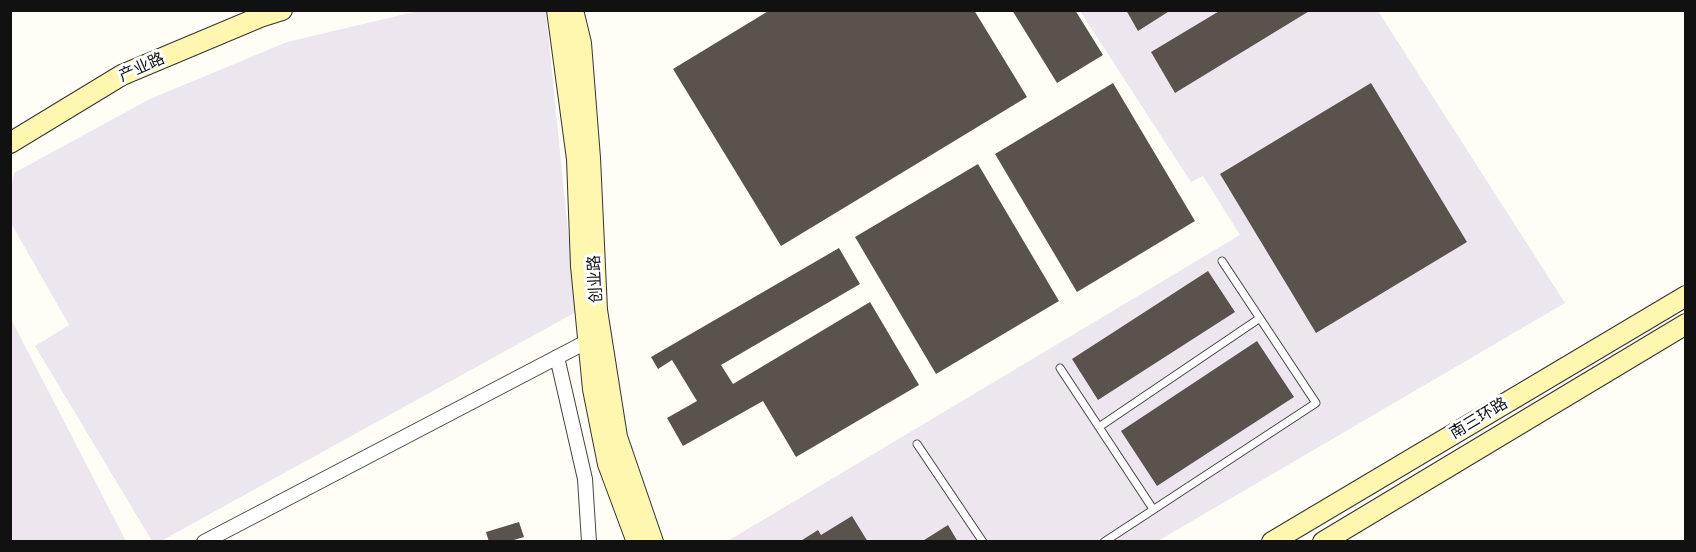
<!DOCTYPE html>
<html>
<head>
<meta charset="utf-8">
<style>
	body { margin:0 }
	#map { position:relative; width:1696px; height:552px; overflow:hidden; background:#fffdf5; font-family:"Times New Roman",serif }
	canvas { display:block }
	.frame { position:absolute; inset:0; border:12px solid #111; pointer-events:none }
</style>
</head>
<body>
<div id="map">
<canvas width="1696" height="552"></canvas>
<div class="frame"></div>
</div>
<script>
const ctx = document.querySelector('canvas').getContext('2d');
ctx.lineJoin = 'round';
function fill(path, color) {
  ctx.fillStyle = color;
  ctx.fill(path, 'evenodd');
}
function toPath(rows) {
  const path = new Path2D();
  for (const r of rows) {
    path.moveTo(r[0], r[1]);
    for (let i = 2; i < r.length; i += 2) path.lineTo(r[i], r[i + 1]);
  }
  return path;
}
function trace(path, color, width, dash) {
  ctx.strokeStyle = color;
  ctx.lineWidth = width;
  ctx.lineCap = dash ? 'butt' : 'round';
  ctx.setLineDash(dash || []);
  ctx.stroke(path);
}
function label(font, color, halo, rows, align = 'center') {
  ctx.font = font + ' "Times New Roman","Noto Sans SC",serif';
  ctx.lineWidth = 6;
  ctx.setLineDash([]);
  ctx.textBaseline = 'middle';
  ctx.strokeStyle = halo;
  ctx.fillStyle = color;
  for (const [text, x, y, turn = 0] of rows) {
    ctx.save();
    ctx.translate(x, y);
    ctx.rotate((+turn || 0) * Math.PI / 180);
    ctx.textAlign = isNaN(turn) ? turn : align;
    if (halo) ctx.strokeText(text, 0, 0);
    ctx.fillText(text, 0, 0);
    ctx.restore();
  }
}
fill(toPath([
	[543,10,546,12,576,312,161,541,152,541,35,346,69,325,11,223,11,190,14,173,150,99,287,42,418,11],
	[1080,11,1378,11,1565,303,1158,541,726,542,1240,235,1203,176,1191,182],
	[10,319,11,319,126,541,11,541]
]), '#eee6ef');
fill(toPath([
	[770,10,974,10,1027,97,781,246,673,69],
	[1012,10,1075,10,1103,55,1057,83],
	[1126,10,1171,10,1138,31],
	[1221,10,1311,10,1175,93,1151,52],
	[1113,83,1195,221,1077,292,995,154],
	[1371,83,1467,242,1316,333,1220,174],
	[978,164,1059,301,936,374,855,237],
	[839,248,860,284,721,365,733,384,870,302,919,385,796,457,763,401,683,446,667,418,697,401,672,360,658,369,651,357],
	[1208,271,1235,312,1098,400,1072,359],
	[1257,341,1294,397,1157,486,1121,431],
	[852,516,868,542,799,542,818,530,821,535],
	[519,522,524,537,507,542,489,542,486,532],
	[948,525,958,542,921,542]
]), '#5a524d');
const lane = toPath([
	[1060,368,1153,509],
	[1099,427,1260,318],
	[917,444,983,542],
	[1104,542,1316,403,1222,261]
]);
const street = toPath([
	[557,357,585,479,589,542],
	[204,542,588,341]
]);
const secondary = toPath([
	[557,10,577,159,581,266,593,389,608,464,637,542],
	[573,10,581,43,590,158,597,310,617,437,653,542],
	[10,143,122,75,260,17,282,10],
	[1272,542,1686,296],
	[1323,542,1686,324]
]);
trace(lane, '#444', 9);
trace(street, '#444', 16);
trace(secondary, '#333', 22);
trace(lane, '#fff', 7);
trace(street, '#fff', 14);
trace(secondary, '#fff6b0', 20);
label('16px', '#111', '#fff', [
	["产业路",142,68,-24],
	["创业路",596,279,-93],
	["南三环路",1479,419,-31]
]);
</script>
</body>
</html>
